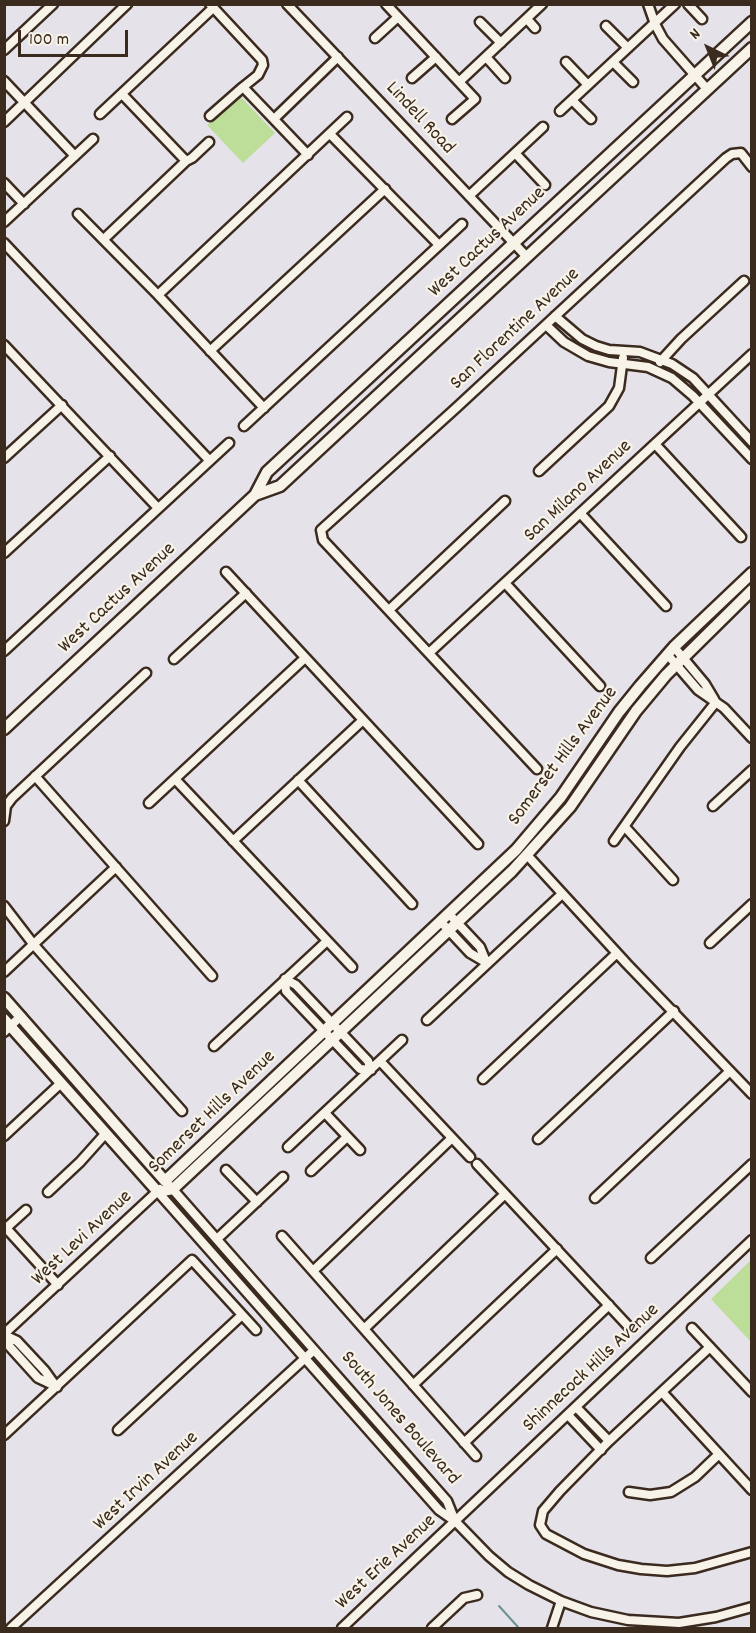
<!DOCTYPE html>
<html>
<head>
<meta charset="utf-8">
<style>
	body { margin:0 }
	#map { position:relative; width:756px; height:1633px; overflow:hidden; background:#e5e2ea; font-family:Dekko,sans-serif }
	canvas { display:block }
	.frame { position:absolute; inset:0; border:6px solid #3b2a1e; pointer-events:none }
	.north { position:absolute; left:678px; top:18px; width:60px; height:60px; -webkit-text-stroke:4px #f7f3e8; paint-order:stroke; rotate:317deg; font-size:16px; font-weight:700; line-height:24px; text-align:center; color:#3b2a1e }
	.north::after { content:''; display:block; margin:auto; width:21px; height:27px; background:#3b2a1e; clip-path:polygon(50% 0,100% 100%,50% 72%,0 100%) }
	.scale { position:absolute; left:18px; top:30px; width:110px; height:27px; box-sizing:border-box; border:3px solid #3b2a1e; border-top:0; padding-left:8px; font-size:18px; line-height:21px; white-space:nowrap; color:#3b2a1e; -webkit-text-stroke:4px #f7f3e8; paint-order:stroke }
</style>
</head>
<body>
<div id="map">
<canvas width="756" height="1633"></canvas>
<div class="frame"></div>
<div class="north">N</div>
<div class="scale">100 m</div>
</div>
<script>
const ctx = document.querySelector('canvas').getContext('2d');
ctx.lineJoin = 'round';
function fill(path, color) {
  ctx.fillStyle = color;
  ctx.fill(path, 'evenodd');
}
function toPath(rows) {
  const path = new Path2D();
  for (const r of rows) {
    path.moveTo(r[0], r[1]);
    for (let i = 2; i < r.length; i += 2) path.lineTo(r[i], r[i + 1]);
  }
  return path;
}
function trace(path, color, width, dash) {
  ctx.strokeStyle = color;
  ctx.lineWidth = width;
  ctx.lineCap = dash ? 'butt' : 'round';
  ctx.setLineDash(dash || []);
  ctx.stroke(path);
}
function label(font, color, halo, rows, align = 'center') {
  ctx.font = font + ' Dekko,sans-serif';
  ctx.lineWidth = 4.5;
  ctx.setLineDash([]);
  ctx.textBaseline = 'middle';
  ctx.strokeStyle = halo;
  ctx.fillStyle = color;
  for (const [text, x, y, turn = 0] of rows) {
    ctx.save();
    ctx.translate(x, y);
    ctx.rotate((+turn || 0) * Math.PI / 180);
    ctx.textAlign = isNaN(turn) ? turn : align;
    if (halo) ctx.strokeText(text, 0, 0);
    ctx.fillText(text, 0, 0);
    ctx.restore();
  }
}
fill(toPath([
	[240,96,275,133,243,163,207,125],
	[751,1260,751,1342,711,1299]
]), '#bcde98');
trace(toPath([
	[499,1606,518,1627]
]), '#699392', 2);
const minor = toPath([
	[210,4,262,60,263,65,258,75,243,87,308,155],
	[287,4,527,257],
	[386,4,475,99,452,119],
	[648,4,655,24,663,39,707,89],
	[688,4,702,19],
	[527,19,535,28],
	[480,22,501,43],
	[606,26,628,48],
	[375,38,398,17],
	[4,50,53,4],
	[486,57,505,78],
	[566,62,588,85],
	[613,62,633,82],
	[412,78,436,57],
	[4,81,75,156],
	[459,82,542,4],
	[122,94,186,161],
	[572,100,591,119],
	[560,111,675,4],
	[100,114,213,8],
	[210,116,243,87],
	[274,119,338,57],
	[4,122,127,4],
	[330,134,439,245],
	[515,153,545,185],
	[4,183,24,204],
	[469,196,543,127],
	[78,214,158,295,264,408],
	[4,222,93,139],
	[104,239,186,161,192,158,209,142],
	[4,243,209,460],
	[158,295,347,117],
	[555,316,582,339,596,346,609,350,640,352,672,364,693,378,752,442],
	[546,325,564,342,588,356,609,362,648,367,672,378,693,396,752,459],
	[4,345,158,508],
	[210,351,385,189],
	[660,362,681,339,744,281],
	[244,426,462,224],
	[655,444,741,537],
	[4,458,62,405],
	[539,471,609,406,619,388,623,358],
	[580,513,666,606],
	[4,553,110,456],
	[226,572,478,844],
	[505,583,600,686],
	[389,610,505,501],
	[674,647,705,684,714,699],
	[4,651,229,443],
	[429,653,752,354],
	[667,654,698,690,724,708,752,738],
	[174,659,246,593],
	[537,769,323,540,321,530,456,408,726,158,732,154,741,153,752,167],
	[35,776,212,976],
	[175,779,352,967],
	[298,780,412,904],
	[149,803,305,658],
	[713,806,752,770],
	[4,821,6,806,12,798,146,673],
	[625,827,673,880],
	[233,841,363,720],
	[614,841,680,747,716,702],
	[527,855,627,964,752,1094],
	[4,906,34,945,182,1111],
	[449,914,480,947,487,964],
	[441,922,470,953,487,963],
	[710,943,752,904],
	[4,972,116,867],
	[285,979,296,985,368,1061,371,1070,360,1069,286,991,285,979],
	[427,1020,562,894],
	[4,1032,21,1016],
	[214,1046,327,941],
	[380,1061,470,1157],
	[483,1079,617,953],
	[325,1113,360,1150],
	[4,1136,61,1083],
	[538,1139,674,1011],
	[288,1147,402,1040],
	[477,1164,629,1327],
	[226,1170,257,1202],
	[311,1171,347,1137],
	[169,1185,447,1501,455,1521],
	[48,1192,80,1162,106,1133],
	[158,1192,439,1510,456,1522,489,1556,508,1572,529,1585,561,1601,591,1612,628,1620,679,1623,716,1617,752,1607],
	[595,1198,730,1071],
	[6,1228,58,1285],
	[4,1230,26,1210],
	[282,1236,476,1456],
	[217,1239,283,1177],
	[651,1258,752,1164],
	[313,1271,452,1138],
	[692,1328,752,1392],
	[364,1329,505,1194],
	[4,1334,160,1189],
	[4,1335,17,1341,45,1371,55,1385],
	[4,1336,10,1347,38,1378,57,1387],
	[710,1347,609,1441,560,1491,543,1511,540,1525,546,1534,584,1554,618,1565,641,1569,667,1571,695,1568,752,1552],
	[413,1385,557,1249],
	[662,1392,752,1490],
	[576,1407,609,1441],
	[568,1415,601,1450],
	[118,1430,242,1315],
	[4,1435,192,1260,256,1330],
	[464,1443,609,1305],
	[629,1492,650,1495,671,1492,695,1477,719,1454],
	[11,1628,314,1350],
	[342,1628,752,1240],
	[432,1628,464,1598,477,1595],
	[552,1628,561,1601]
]);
const major = toPath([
	[255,495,280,486,752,48],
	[4,729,255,495,267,472,752,22],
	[4,998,165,1181,516,850,561,797,619,712,640,686,674,647,752,573],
	[4,1019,158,1192,173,1189,512,871,570,807,636,711,666,675,752,590]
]);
trace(minor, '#3b2a1e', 13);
trace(major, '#3b2a1e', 15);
trace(minor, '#f7f3e8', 8);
trace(major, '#f7f3e8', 10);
label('20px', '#3b2a1e', '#f7f3e8', [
	["Lindell Road",419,119,47],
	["West Cactus Avenue",488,243,-43],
	["San Florentine Avenue",516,330,-43],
	["San Milano Avenue",579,492,-43],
	["West Cactus Avenue",118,599,-43],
	["Somerset Hills Avenue",564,757,-53],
	["Somerset Hills Avenue",213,1113,-44],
	["West Levi Avenue",83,1239,-43],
	["Shinnecock Hills Avenue",592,1369,-43],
	["South Jones Boulevard",399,1419,49],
	["West Irvin Avenue",147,1482,-43],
	["West Erie Avenue",387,1563,-43]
]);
</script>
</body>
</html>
